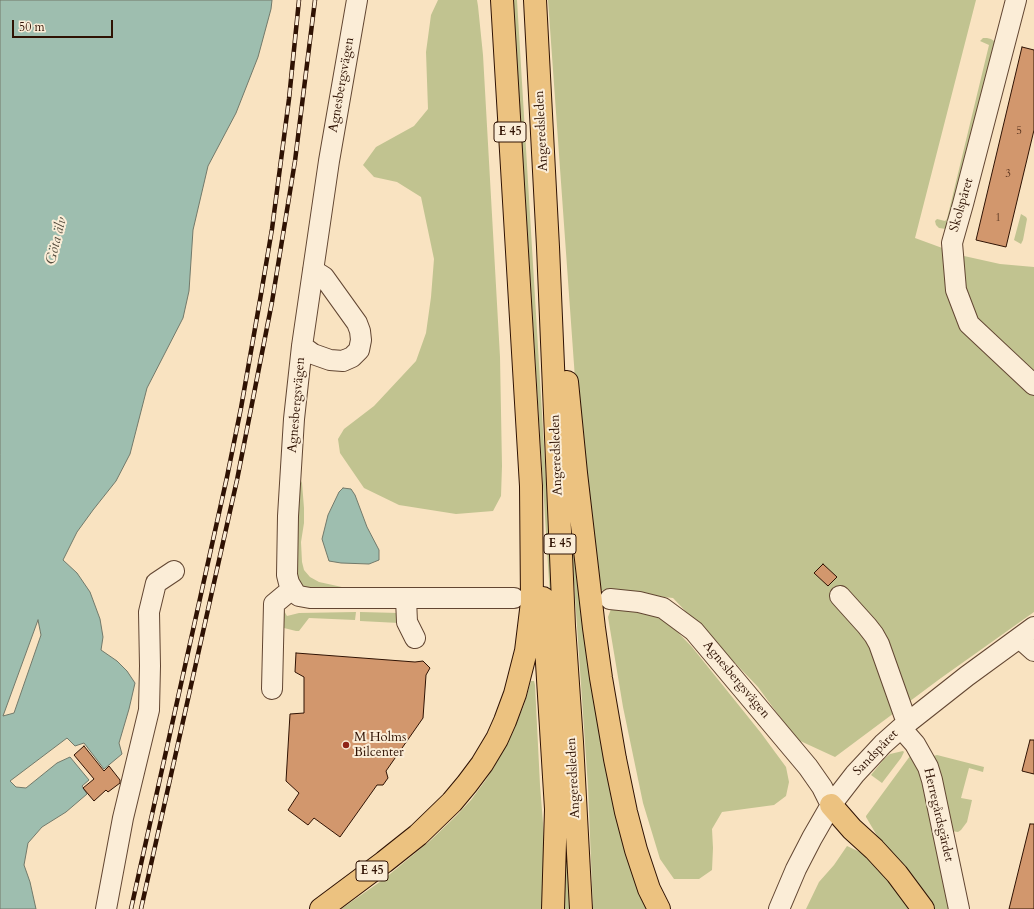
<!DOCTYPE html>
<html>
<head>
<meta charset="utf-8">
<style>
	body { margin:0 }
	#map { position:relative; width:1034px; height:909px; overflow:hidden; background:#f9e3c1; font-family:Cardo,serif }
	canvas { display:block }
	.scale { position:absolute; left:12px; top:20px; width:101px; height:18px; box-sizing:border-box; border:2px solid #2f1203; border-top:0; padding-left:5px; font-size:12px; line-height:14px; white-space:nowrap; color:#2f1203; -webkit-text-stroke:3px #fbedd7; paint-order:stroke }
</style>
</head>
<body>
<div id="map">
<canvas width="1034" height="909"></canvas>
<div class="scale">50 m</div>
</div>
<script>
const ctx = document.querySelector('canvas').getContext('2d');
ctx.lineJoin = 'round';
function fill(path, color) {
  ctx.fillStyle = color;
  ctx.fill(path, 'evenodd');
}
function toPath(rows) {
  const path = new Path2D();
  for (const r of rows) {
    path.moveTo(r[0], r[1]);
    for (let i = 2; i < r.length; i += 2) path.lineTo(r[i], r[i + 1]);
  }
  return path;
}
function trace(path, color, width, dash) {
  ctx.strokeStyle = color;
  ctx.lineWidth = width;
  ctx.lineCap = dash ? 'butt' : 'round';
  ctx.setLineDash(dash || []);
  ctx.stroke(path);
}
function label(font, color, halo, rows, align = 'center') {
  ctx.font = font + ' Cardo,serif';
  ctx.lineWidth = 4;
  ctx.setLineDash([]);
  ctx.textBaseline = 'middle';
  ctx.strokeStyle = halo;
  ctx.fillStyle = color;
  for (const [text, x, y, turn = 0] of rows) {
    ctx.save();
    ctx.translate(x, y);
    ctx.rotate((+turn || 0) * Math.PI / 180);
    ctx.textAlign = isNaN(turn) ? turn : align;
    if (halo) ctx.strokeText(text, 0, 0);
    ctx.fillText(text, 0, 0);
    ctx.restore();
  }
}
fill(toPath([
	[438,0,477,0,478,6,483,55,500,357,502,466,501,496,493,511,456,514,399,505,364,488,340,453,338,439,344,429,374,406,416,361,426,333,431,297,434,259,421,197,397,182,374,177,363,165,376,147,414,126,428,109,426,52,431,15],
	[513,0,517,0,572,909,561,909,555,678],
	[548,0,976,0,915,238,964,256,1000,264,1034,267,1034,612,941,678,835,757,796,739,758,687,673,598,590,589],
	[983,38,987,38,991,39,994,41,995,44,975,129,946,229,939,228,936,225,935,221,937,219,945,221,947,219,989,45,980,41],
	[1021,214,1026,217,1027,219,1023,240,1021,244,1014,240],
	[565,451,650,909,593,909,588,787],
	[300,481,301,481,302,483,304,508,304,523,301,542,302,562,304,570,310,577,319,582,351,589,326,593,303,587,295,576],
	[622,608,663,617,692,647,761,733,786,767,789,782,786,796,774,805,722,812,712,829,713,848,712,870,699,879,674,879,660,859,643,803,623,707,608,617,611,609],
	[283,609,287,616,299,613,356,612,355,620,309,618,299,631,296,631,284,628,282,626],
	[360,612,399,613,399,623,360,621],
	[531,681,534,681,535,685,540,785,543,823,545,876,544,909,341,909,384,879,431,840,456,816,471,800,485,781,494,767,512,734,524,705],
	[903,751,904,752,901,758,882,783,871,775,884,759,890,754],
	[937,755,984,767,983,772,969,768,961,798,972,800,967,822,961,830,958,832,951,831,933,759,933,756],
	[910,756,918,761,953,909,934,909,919,887,876,834,866,817,866,816],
	[847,846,860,852,870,860,885,875,909,909,806,909,819,882,834,865]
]), '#c1c390');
const water = toPath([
	[0,0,272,0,271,9,258,57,236,113,208,166,193,230,189,291,183,318,147,388,130,454,116,481,93,510,77,532,63,560,77,573,90,592,100,619,103,637,101,650,117,661,127,671,135,683,129,709,119,743,122,754,104,769,84,743,75,746,67,738,10,781,16,787,26,788,57,763,70,757,89,780,82,786,87,794,66,812,42,827,28,843,24,865,30,882,36,909,0,909,0,0],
	[38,620,41,635,14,713,3,716,38,620],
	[343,488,351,489,355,495,367,527,379,550,379,560,369,564,341,563,329,561,322,539,328,515,339,492,343,488]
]);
fill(water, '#9ebeaf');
trace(water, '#72796a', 1);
const building = toPath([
	[1022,47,1034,50,1034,130,1006,247,976,240,1022,47],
	[823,564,837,577,828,586,814,573,823,564],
	[296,653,415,662,423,661,430,668,426,675,423,718,386,771,388,778,383,785,377,785,340,837,314,818,308,825,288,810,299,793,286,781,290,714,304,713,304,677,295,672,296,653],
	[1030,740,1034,740,1034,774,1022,771,1030,740],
	[84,746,104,771,109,766,120,780,120,783,108,792,106,790,94,801,83,788,94,779,74,755,84,746],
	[1030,824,1034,824,1034,909,1009,909,1030,824]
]);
fill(building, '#d2976d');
trace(building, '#2f1203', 1);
const minor = toPath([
	[357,0,329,161,302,346,294,419,288,516,287,575,289,583,295,593,299,596,310,598,514,598],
	[1016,0,963,204,952,243,956,290,969,324,1034,385],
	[302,346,313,354,330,360,343,361,352,357,359,350,361,340,360,331,357,323,324,277,313,270],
	[840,596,867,626,874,635,879,644,907,723],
	[406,599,407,622,415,638],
	[610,599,639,602,663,608,694,631,808,767,822,787,831,805],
	[1021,637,1024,642,1034,651],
	[272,689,274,604,292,589],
	[901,728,915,744,928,767,932,780,959,909],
	[106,909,123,818,149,710,150,666,149,612,156,583,174,571],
	[779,909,796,869,812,838,831,805,855,774,883,744,901,728,967,676,1034,627]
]);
const major = toPath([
	[831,805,852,829,874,849,897,874,923,909]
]);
const highway = toPath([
	[535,0,548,247,564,626,572,742,581,909],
	[567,382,576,473,594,628,601,678,615,759,626,812,636,850,649,889,659,909],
	[543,598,556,809,553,909],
	[321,909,384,862,418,835,452,802,467,784,482,764,497,739,505,721,515,694,526,651,532,602,531,486,502,0]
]);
trace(minor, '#624632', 22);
trace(major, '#2f1203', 24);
trace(highway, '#2f1203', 24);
trace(minor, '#fbedd7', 20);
trace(major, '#ecc280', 22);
trace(highway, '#ecc280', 22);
const rail = toPath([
	[131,909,227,477,241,408,260,300,272,229,289,99,299,0],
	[141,909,237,480,272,302,295,161,315,0]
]);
trace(rail, '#2f1203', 4.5);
trace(rail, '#fbedd7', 3, [9]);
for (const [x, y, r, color] of [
	[346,745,4,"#8f2418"]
]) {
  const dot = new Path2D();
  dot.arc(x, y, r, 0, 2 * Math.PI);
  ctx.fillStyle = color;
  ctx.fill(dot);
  trace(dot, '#fbedd7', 1.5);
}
label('11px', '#58331e', null, [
	["5",1019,131],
	["3",1008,174],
	["1",998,218]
]);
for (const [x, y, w] of [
	[510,132,32],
	[560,544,32],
	[372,871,32]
]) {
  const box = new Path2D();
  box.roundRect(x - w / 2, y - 10, w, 20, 3);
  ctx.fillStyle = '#fbedd7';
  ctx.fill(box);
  trace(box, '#2f1203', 1);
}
label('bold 12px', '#2f1203', null, [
	["E 45",510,132],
	["E 45",560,544],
	["E 45",372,871]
]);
label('13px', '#2f1203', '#fbedd7', [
	["Agnesbergsvägen",342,85,-80],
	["Angeredsleden",542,131,-93],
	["Skolspåret",962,205,-74],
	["Agnesbergsvägen",297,405,-85],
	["Angeredsleden",557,455,-92],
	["Agnesbergsvägen",736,680,50],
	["Sandspåret",876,753,-46],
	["Angeredsleden",574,778,-93],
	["Herregårdsgärdet",938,815,77]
]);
label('13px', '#2f1203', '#fbedd7', [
	["M Holms",354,738],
	["Bilcenter",354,753]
], 'left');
label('italic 14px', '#564e3f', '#fbedd7', [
	["Göta älv",57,241,-76]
]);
</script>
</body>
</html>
